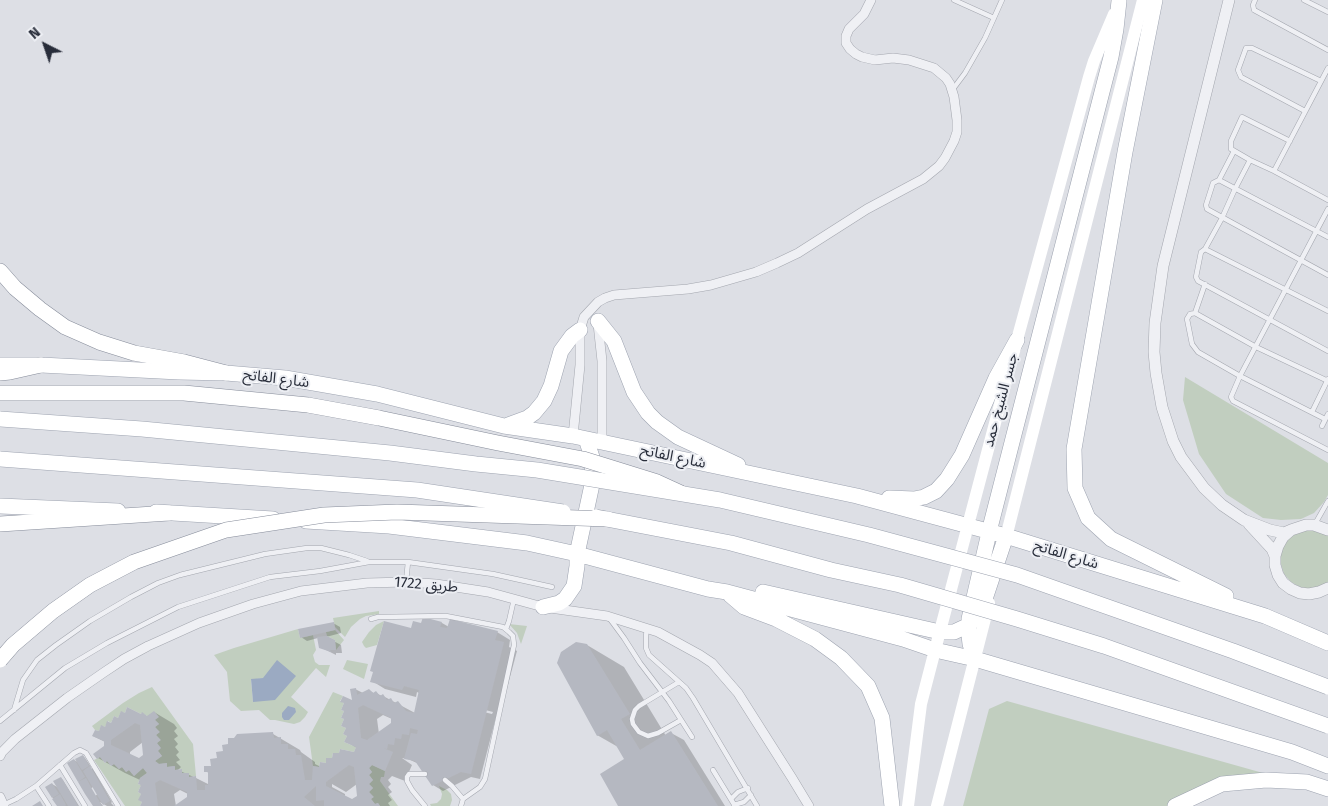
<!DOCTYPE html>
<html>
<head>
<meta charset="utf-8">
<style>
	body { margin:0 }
	#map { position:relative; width:1328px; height:806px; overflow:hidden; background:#dddfe5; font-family:"Fira Sans",sans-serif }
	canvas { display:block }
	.north { position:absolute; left:20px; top:20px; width:50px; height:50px; -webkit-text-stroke:4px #eceef3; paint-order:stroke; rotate:319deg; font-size:14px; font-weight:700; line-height:20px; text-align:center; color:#282d3a }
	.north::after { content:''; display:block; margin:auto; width:18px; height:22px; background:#282d3a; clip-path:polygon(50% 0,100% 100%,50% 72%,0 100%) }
</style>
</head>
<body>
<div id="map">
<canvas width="1328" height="806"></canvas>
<div class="north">N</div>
</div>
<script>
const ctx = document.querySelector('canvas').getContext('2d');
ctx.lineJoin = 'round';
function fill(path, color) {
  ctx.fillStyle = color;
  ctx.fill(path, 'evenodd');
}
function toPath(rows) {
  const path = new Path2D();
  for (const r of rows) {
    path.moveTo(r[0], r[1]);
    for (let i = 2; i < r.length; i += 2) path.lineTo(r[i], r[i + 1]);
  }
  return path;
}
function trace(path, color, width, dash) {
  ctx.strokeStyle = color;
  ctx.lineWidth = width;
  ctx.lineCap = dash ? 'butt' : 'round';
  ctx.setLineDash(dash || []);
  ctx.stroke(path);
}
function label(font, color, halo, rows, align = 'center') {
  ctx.font = font + ' "Fira Sans","Noto Sans Arabic",sans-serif';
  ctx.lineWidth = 4;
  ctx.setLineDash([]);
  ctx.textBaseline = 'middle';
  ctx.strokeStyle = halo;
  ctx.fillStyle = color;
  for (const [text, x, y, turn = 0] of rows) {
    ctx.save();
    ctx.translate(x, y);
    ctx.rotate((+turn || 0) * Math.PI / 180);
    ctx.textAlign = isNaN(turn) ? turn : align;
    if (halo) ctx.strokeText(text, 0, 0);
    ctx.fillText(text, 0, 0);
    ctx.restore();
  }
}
fill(toPath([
	[1185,377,1328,463,1328,495,1324,502,1314,513,1301,519,1281,520,1263,518,1226,494,1199,454,1183,400],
	[1307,530,1316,530,1325,533,1328,536,1328,582,1320,587,1310,589,1300,587,1291,582,1284,574,1281,564,1281,554,1284,545,1290,537,1298,532],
	[379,611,379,614,366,616,360,619,351,627,345,637,335,627,333,618],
	[384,621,377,645,366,648,364,646,362,642,369,632,376,625],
	[509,624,527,626,521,644,517,633],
	[298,629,300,638,313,635,316,650,313,655,315,662,319,665,330,665,326,677,316,668,291,697,308,712,305,717,300,722,294,724,275,720,270,720,259,710,241,711,230,701,227,672,214,655,234,648],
	[263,678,253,702,251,680],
	[335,630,344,640,336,650,335,640,327,636,326,632],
	[347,660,368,664,364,679,343,669],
	[152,687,193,744,196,776,189,777,182,773,182,769,175,770,174,766,167,767,167,763,159,764,155,761,162,756,158,751,157,743,160,740,156,735,159,732,155,727,159,724,155,720,147,716,142,713,141,714,127,707,125,713,121,712,118,718,114,716,111,723,108,721,105,727,101,726,99,731,95,730,92,726,123,703,139,693],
	[333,692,343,696,340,701,344,703,341,710,344,711,341,718,344,719,341,726,346,728,343,734,347,736,344,742,356,747,354,752,340,749,339,753,333,753,332,758,326,758,326,763,320,762,319,767,313,766,309,737],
	[1007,701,1263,773,1188,806,963,806,989,709],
	[100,757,105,763,107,761,111,766,114,764,119,769,122,767,126,772,129,770,134,776,143,768,147,773,140,778,138,784,141,785,138,792,141,794,139,800,142,802,140,806,125,806,94,760],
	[372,765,385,771,384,777,381,777,380,781,398,806,380,806,378,803,375,804,371,799,373,797,369,792,373,788,369,784,373,780,369,775,372,772,369,768],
	[439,786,447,790,451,794,452,800,450,806,431,806,430,804,437,803,441,799,442,794]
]), '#c1cebf');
fill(toPath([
	[277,660,296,676,275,700,253,702,251,679,263,678],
	[288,706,295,708,296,712,289,720,284,720,282,717,282,713]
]), '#9baac2');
fill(toPath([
	[424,618,442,623,449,627,497,632,510,640,509,647,517,651,499,718,496,717,480,779,471,777,443,791,433,785,419,764,408,759,402,758,412,765,405,781,392,776,388,780,391,784,388,787,392,792,388,795,392,800,388,803,390,806,176,806,188,797,188,794,180,790,174,794,176,806,142,806,143,802,140,780,125,773,98,758,105,746,105,742,93,736,119,720,148,717,154,712,174,724,177,728,174,731,178,736,174,739,178,744,175,747,179,752,176,755,180,760,176,762,181,767,178,770,196,778,210,785,209,773,205,771,212,767,224,753,273,734,300,750,301,752,315,762,315,764,321,767,334,759,354,753,357,748,345,741,348,736,355,689,363,693,369,690,375,694,376,693,382,696,383,696,415,713,419,693,417,692,416,697,385,689,372,681,412,630,422,625],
	[439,698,493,712,492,714,443,702],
	[383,715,392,719,392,724,379,734,377,719],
	[143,742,144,756,139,759,130,755,130,752],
	[332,784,346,792,357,784,358,796,352,801,345,797,345,794,332,787],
	[333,623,340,627,341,633,326,637,341,645,342,653,336,653,336,655,320,647,318,638,307,641,301,637],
	[587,645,624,667,666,736,671,733,684,740,725,806,619,806,626,760,618,747,597,735],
	[83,756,85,758,91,767,90,768,93,769,112,802,111,803,114,806,107,806,100,802,103,806,94,806,68,764,74,760,80,763],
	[93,787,98,794,95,796,90,789],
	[61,778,63,780,79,806,58,806,47,788,52,784,59,788]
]), '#0003');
fill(toPath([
	[423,617,442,622,440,627,447,628,450,619,498,631,495,640,504,642,471,774,461,772,432,786,415,761,404,759,411,733,417,734,418,730,410,728,409,735,402,734,401,739,395,738,394,745,388,744,387,749,383,748,393,752,385,771,372,765,369,768,372,772,369,775,373,780,369,784,373,788,369,792,374,797,371,799,375,804,378,803,380,806,324,806,324,800,316,801,316,786,304,797,315,806,174,806,187,797,187,792,160,780,155,783,158,806,140,806,142,802,138,800,141,794,138,792,141,785,138,784,140,778,147,773,143,768,134,776,129,770,126,772,122,767,119,769,114,764,111,766,107,761,105,763,100,757,97,759,93,754,104,746,104,741,92,736,95,730,99,731,101,725,105,727,107,721,111,723,114,716,118,718,121,711,125,713,127,707,141,714,142,712,147,716,154,711,159,717,155,720,159,724,155,727,160,732,156,735,161,740,157,743,161,748,158,751,162,756,155,761,159,764,167,763,167,767,175,766,175,770,182,769,182,773,189,773,189,777,196,776,197,790,205,790,205,785,208,785,208,772,204,772,204,766,211,766,210,759,217,758,216,752,223,751,222,745,228,744,228,738,234,738,237,734,273,732,274,738,281,737,281,744,288,744,288,749,295,749,296,755,301,755,305,780,312,780,313,766,319,767,320,762,326,763,326,758,332,758,333,753,339,753,340,749,354,752,356,747,344,742,347,736,343,734,346,728,341,726,344,719,341,718,344,711,341,710,344,703,340,702,343,696,352,700,350,689,356,688,357,695,369,689,373,693,376,691,380,696,383,694,387,700,391,698,394,703,398,701,406,711,414,713,419,690,404,686,402,690,370,682,373,672,370,671,384,621,411,628,413,621,421,623],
	[363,705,391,718,391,723,367,740,361,738,358,708],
	[135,723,140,725,143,755,139,758,111,745,111,740],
	[349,765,354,767,357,796,352,799,326,786,326,782],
	[334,622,335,630,300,638,298,629],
	[327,636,335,640,336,650,330,650,331,652,319,648,317,637],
	[576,642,587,644,630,714,621,719,640,750,671,731,718,806,618,806,600,774,624,759,607,730,597,736,557,663,561,652],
	[83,755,89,766,82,770,75,759],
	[74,759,85,777,78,782,67,763],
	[90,766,110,801,103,805,83,771],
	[61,777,74,799,78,806,68,806,67,804,53,781],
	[86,778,92,789,102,806,93,806,85,794,78,782],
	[52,783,59,794,52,798,45,787],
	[60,794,66,805,65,806,57,806,52,799],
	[40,801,43,806,32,806]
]), '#b5b8c1');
const service = toPath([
	[954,0,994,18],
	[1255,0,1253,5,1254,10,1328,50],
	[1304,0,1328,12],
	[953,89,965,73,985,38,1002,0],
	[1305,111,1241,77,1238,70,1246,48,1252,48,1321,81],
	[1290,141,1242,117,1231,141,1231,149,1250,160,1274,171,1328,200],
	[1234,151,1219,180,1213,183,1206,205,1207,209,1328,275],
	[1274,171,1328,68],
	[1219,180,1328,237],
	[1328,209,1240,376,1231,397,1233,401,1328,450],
	[1205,249,1222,218,1235,189,1250,160],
	[1328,311,1205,249,1201,252,1196,277,1198,281,1328,351],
	[1195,313,1205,284],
	[1312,412,1328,379],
	[1325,419,1240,376,1198,352,1192,344,1187,319,1190,314,1195,313,1256,347,1328,381],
	[1322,426,1328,414],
	[1315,524,1328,501],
	[406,582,408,562],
	[371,619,378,617,446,616,503,627,509,632,513,636,514,645,485,779,480,787,463,799,461,806],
	[610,619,624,638,640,663,669,701,692,737],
	[647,628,646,636,646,648,649,655,686,688,693,698,757,806],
	[506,629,509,621,514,599],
	[679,682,639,706,635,710,632,719,633,724,639,732,648,736,658,733,681,720],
	[14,710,23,680,37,660,56,645,90,621,131,597,158,583,180,575,265,554,307,548,321,548,349,555,367,561],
	[0,721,65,668,107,643,178,607,270,577,320,571,369,562,408,562,493,574,552,587],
	[60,765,85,806],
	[713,770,735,806],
	[445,780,452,786,463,799],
	[36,786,49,806],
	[731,799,738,792,748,788],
	[3,805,16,799,36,786,74,753,80,750,86,753,118,806],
	[734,805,744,802,751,795],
	[425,806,412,790,407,781,407,777,409,774,425,774]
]);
const minor = toPath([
	[598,324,602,361,602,442],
	[573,436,580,365,580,330,584,317,598,302,605,298,614,295,688,289,711,285,756,272,777,263,798,253,867,209,923,179,939,166,945,158,954,141,957,132,957,120,954,97,950,84,946,78,934,68,909,60,893,58,875,60,862,57,856,54,850,49,846,43,846,36,849,29,864,14,871,0],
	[0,756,2,752,15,739,67,698,103,673,124,659,148,646,199,623,253,604,301,591,367,583,406,582,436,584,488,592,543,607,607,616,658,632,700,655,712,663,738,693,792,778,809,806],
	[0,797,4,806]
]);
const tertiary = toPath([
	[1229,0,1163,266,1155,323,1154,352,1156,373,1162,407,1173,441,1181,457,1204,488,1222,505,1244,520,1270,530,1284,533,1291,530],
	[1249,524,1272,549,1275,556],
	[1328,530,1314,525,1306,525,1291,530,1283,537,1278,546,1275,556,1275,565,1278,575,1283,583,1291,589,1300,593,1309,594,1319,592,1328,588]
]);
const primary = toPath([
	[1155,0,1125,152,1074,449,1075,488,1088,518,1111,539,1226,596],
	[598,321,614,341,634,392,648,413,657,422,678,437,738,465],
	[0,365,41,365,179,372,226,373,285,378,377,394,504,426,573,436,857,496,1006,536,1265,616,1328,643],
	[508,425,527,418,534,413,544,401,551,386,561,351,572,336,580,330],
	[889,498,914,499,924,497,936,491,947,479,962,455,996,378,1017,340],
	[0,506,118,511],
	[156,512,273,519],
	[306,521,389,526,527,543,577,554,708,589,727,592,903,639,935,650,975,659,1292,752,1328,766],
	[763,592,940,632,954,632,969,625,979,614,982,608,1006,536],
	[730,595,744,607,776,619,815,639,841,658,868,686,882,718,892,806],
	[543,607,559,603,565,599,574,586,577,566,577,554,593,480,592,457,586,439],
	[975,659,970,644,969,635,969,619,991,524,1111,57,1116,29,1119,1],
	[1175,806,1222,784,1266,780,1307,782,1328,789]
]);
const trunk = toPath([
	[0,271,15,288,40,309,65,327,99,342,134,353,184,362,226,373],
	[0,373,10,372,41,365],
	[0,524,169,513]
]);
trace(service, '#a3a6ae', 5.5);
trace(minor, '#a3a6ae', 10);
trace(tertiary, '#a3a6ae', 12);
trace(primary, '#9da3b0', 16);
trace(trunk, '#868c9a', 16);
trace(service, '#eff0f4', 4.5);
trace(minor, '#eff0f4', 9);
trace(tertiary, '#eff0f4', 11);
trace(toPath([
	[1004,545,1143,0],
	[908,806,921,704,935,650,1017,340,1089,77,1094,61,1114,14],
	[937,806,989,603]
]), '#fff', 12);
trace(primary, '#fff', 15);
trace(trunk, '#fff', 15);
const primaryBridge = toPath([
	[0,419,142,429,390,453,476,464,537,470,720,500,869,535,1017,575,1233,651,1328,687],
	[0,459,417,490,563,512],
	[596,517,731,543,831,570,900,585,1017,619,1104,646,1328,726]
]);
const trunkBridge = toPath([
	[0,393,184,393,308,405,379,418,498,443,583,459,657,482,681,493],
	[0,660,13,645,53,611,90,585,134,562,226,530,324,515,397,512,608,519]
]);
trace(primaryBridge, '#9da3b0', 16, []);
trace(trunkBridge, '#868c9a', 16, []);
trace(primaryBridge, '#fff', 15);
trace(trunkBridge, '#fff', 15);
label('15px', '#282d3a', '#eceef3', [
	["شارع الفاتح",276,379,7],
	["جسر الشيخ حمد",1001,400,-75],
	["شارع الفاتح",673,457,12],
	["شارع الفاتح",1066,555,17],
	["طريق 1722",426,585,5]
]);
</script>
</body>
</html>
